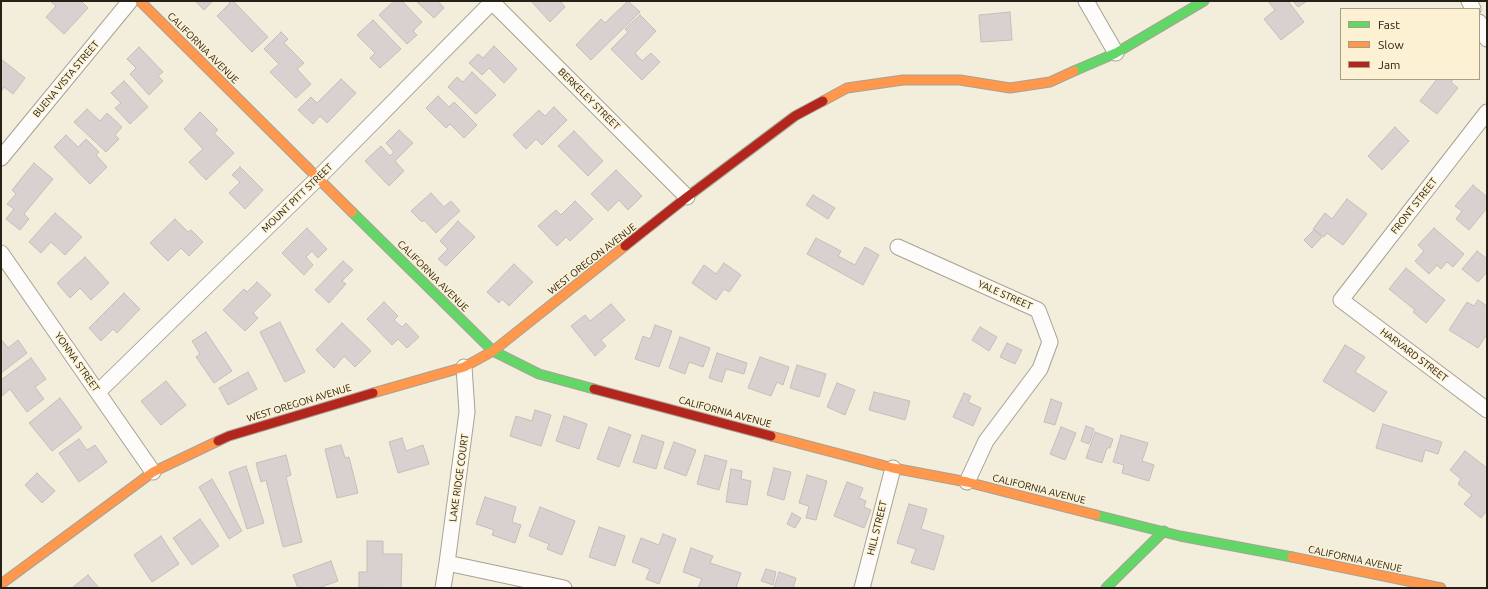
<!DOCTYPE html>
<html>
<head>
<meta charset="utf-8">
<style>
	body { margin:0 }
	#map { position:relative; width:1488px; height:589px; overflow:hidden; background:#f3eddc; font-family:Ubuntu,sans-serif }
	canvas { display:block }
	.frame { position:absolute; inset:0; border:2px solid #252116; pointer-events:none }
	.legend { position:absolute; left:1340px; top:8px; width:140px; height:72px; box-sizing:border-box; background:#fcf1d3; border:1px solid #a69e87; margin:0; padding:5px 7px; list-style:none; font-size:12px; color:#252116 }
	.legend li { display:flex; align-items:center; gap:8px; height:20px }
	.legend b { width:20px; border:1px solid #a69e87 }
</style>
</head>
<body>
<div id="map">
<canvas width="1488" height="589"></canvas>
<div class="frame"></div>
<ul class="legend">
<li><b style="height:5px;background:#63d668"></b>Fast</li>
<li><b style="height:5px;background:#ff974d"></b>Slow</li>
<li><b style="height:5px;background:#b3261e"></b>Jam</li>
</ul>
</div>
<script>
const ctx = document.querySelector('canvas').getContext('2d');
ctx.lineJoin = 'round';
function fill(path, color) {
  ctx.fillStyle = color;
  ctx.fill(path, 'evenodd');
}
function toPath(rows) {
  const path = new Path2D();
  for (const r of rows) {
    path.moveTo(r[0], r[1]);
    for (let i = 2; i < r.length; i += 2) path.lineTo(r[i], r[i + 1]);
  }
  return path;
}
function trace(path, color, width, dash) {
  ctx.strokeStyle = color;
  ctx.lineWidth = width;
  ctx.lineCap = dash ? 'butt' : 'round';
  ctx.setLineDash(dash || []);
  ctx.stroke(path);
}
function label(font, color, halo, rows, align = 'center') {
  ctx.font = font + ' Ubuntu,sans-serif';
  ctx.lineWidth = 3;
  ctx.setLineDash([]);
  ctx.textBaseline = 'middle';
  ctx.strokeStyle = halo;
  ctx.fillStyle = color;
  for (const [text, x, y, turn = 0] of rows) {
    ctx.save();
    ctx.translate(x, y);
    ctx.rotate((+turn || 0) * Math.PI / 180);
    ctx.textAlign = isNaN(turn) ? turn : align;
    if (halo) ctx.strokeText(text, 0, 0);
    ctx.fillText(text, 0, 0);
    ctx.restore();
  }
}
const building = toPath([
	[50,1,81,1,88,8,64,34,46,17,56,6,50,1],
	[195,1,213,1,204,10,195,1],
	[228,1,233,1,268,37,252,52,217,16,230,3,228,1],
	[394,1,402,1,422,22,413,31,417,35,407,44,379,15,394,1],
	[416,1,438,1,444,8,434,18,416,1],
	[531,1,560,1,565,7,550,22,531,1],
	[628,1,640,12,591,60,576,45,601,19,605,23,628,1],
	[1268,1,1288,1,1304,22,1281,40,1264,19,1275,10,1268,1],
	[1293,1,1307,1,1298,7,1293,1],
	[1010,12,1012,40,981,42,979,15,1010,12],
	[640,15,656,31,635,53,642,61,651,53,660,62,642,80,611,49,628,32,625,29,640,15],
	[373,20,401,49,380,68,370,58,375,53,357,35,373,20],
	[281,32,288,39,284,43,304,63,297,69,311,84,296,98,270,72,279,64,264,49,281,32],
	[494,46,517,69,504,83,489,68,482,75,469,63,478,54,483,58,494,46],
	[139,47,163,72,158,76,163,81,149,95,130,74,136,68,127,59,139,47],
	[1,59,25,78,13,94,4,87,1,92,1,59],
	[472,72,496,95,476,114,448,87,457,77,463,82,472,72],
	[341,79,356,93,327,123,320,116,313,124,298,110,311,97,317,103,341,79],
	[1437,79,1453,79,1451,82,1458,88,1437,114,1420,101,1437,79],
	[124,81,148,107,130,124,115,108,121,103,111,93,124,81],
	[438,96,449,107,454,102,477,125,464,138,450,124,446,128,426,108,438,96],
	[554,107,567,120,542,145,536,139,526,149,513,135,539,110,545,116,554,107],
	[87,109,100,121,107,113,122,127,115,135,119,139,106,152,74,122,87,109],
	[200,112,218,130,214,133,234,153,206,180,189,162,203,149,184,129,200,112],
	[1395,127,1409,141,1382,170,1368,156,1395,127],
	[399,130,413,143,395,161,404,171,389,186,365,161,381,146,390,156,394,152,386,143,399,130],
	[574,131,603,161,588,176,558,146,574,131],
	[66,135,78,147,86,139,99,152,96,155,107,167,90,184,54,147,66,135],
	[34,163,53,179,24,214,29,219,20,230,6,219,14,209,7,204,16,194,12,190,34,163],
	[240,167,263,190,245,209,229,193,240,182,232,175,240,167],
	[616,170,642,196,628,210,619,200,608,211,591,194,616,170],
	[1473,185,1487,197,1487,208,1469,230,1456,219,1462,211,1455,206,1473,185],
	[431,193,444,207,451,201,460,211,436,233,424,220,422,222,411,211,431,193],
	[813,195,835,208,828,219,806,205,813,195],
	[1347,199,1367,214,1343,245,1327,233,1324,237,1313,229,1325,213,1332,219,1347,199],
	[575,201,593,219,570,241,566,237,557,246,538,226,556,210,561,215,575,201],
	[55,213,82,237,65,255,51,242,41,253,29,242,55,213],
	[175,219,188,232,191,230,203,242,189,256,181,248,168,261,150,243,175,219],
	[458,221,475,237,446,266,438,259,448,249,440,241,458,221],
	[307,228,327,249,318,258,312,251,306,257,313,265,304,275,282,253,307,228],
	[1434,228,1464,254,1453,267,1447,262,1441,269,1437,265,1429,274,1415,261,1424,251,1418,245,1434,228],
	[1314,230,1322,237,1312,248,1304,240,1314,230],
	[816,238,841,251,838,256,855,265,865,247,879,255,863,285,807,254,816,238],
	[1477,251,1487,259,1487,272,1478,282,1462,269,1477,251],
	[85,257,109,283,91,300,80,288,70,298,57,283,85,257],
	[343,261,353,270,342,281,346,284,329,303,315,290,343,261],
	[724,263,741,275,729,292,724,289,716,300,692,283,704,265,716,274,724,263],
	[514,264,533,282,509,306,502,299,499,303,487,292,514,264],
	[1406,268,1445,300,1426,323,1413,312,1415,310,1389,289,1406,268],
	[257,282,271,295,253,313,258,318,245,331,223,310,244,289,247,292,257,282],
	[124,293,140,309,117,333,113,329,101,341,89,328,124,293],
	[1478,300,1487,306,1487,334,1478,348,1449,330,1467,302,1474,306,1478,300],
	[384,302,398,316,394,320,402,327,406,323,419,337,407,348,398,339,392,345,367,319,384,302],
	[611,304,625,320,601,340,606,346,595,356,571,326,585,315,590,321,611,304],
	[280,322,305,372,285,382,260,332,280,322],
	[342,323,371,351,355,367,344,356,334,368,316,350,342,323],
	[655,325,672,331,659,367,635,359,643,336,650,339,655,325],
	[980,327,997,337,989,351,972,340,980,327],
	[206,332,232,371,214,383,196,357,200,354,192,341,206,332],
	[680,337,710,348,703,367,689,362,685,374,669,368,680,337],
	[1,339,8,348,18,340,27,353,1,373,1,339],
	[1007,343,1022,350,1015,364,1000,357,1007,343],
	[1345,345,1365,357,1355,372,1387,392,1374,412,1323,381,1345,345],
	[717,353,747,363,744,374,726,369,722,382,709,378,717,353],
	[760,357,789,367,783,385,777,382,771,396,748,388,760,357],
	[31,358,46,379,35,387,44,399,27,412,10,389,2,396,1,380,31,358],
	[797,365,826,374,819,397,790,388,797,365],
	[248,372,257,389,228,405,219,388,248,372],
	[166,381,186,405,161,425,141,401,166,381],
	[837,383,855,390,845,415,827,407,837,383],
	[874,392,910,401,905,420,869,410,874,392],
	[964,393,971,396,968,402,981,408,973,426,953,417,964,393],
	[60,398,82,428,52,451,29,423,60,398],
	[1051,399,1062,403,1055,425,1044,422,1051,399],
	[535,410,551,415,541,446,510,436,516,416,532,421,535,410],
	[564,416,587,424,579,449,556,441,564,416],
	[1383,424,1442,442,1438,454,1425,450,1422,462,1376,448,1383,424],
	[1086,426,1094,429,1089,444,1081,441,1086,426],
	[609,427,631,435,619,467,597,459,609,427],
	[1061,427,1076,433,1065,460,1050,454,1061,427],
	[1095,432,1113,439,1110,448,1107,448,1102,463,1086,458,1095,432],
	[642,435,664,442,656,469,633,462,642,435],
	[1121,435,1148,443,1142,461,1154,465,1149,481,1122,473,1124,465,1113,462,1121,435],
	[402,438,406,451,423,445,429,464,398,473,389,442,402,438],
	[79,439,87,450,95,445,107,462,79,482,59,453,79,439],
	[674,442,696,450,686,476,664,468,674,442],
	[341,445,345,458,349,457,358,493,337,498,325,449,341,445],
	[1465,451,1487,468,1487,510,1481,518,1464,504,1472,495,1458,484,1461,479,1450,470,1465,451],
	[286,455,291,475,286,477,302,542,283,547,266,480,261,482,256,463,286,455],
	[705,455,727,461,719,490,697,484,705,455],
	[246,466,264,523,247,529,229,472,246,466],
	[774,468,791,472,784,500,767,495,774,468],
	[731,469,742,471,741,479,751,481,747,505,726,502,731,469],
	[37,473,55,491,42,503,25,485,37,473],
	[807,475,827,481,816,520,806,518,809,506,799,503,807,475],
	[212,479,242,531,229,539,199,487,212,479],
	[847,482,863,488,859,498,866,501,864,507,871,510,864,528,834,516,847,482],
	[485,497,516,507,512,522,521,525,515,543,492,535,494,530,476,524,485,497],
	[909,504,927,509,921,529,944,536,934,570,911,563,916,549,897,543,909,504],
	[540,507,575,521,562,555,547,549,549,544,529,536,540,507],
	[792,513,801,518,795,528,787,524,792,513],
	[200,519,219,546,192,565,173,538,200,519],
	[599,527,625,536,615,566,589,557,599,527],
	[663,534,676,539,659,584,646,579,650,569,632,562,641,538,659,545,663,534],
	[161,536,179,564,152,582,134,555,161,536],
	[367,541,383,541,383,554,402,554,401,588,359,587,359,572,367,572,367,541],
	[691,548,713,556,710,563,741,573,736,588,698,588,702,579,683,572,691,548],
	[331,561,338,581,318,588,298,588,293,575,331,561],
	[766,569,776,572,773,585,761,581,766,569],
	[779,572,796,578,793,588,774,588,779,572],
	[88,575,99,588,72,588,88,575]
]);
fill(building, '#d9d0d0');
trace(building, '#c4beba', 1);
const street = toPath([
	[491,1,687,197],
	[1086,1,1116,53],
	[1469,1,1473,9],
	[1479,22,1487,39],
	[1487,112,1341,300,1487,410],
	[1,158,130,1],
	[898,247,1038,310,1050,342,1040,369,986,441,967,482],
	[1,253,153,472],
	[98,392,318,178,493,1],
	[447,563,564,588],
	[443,588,447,563,467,412,464,367],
	[862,588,893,468]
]);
const fast = toPath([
	[1074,71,1116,53,1204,1],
	[352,212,493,351,539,374,594,389],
	[1096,515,1180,536,1292,557],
	[1106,588,1164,531]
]);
const slow = toPath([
	[140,1,352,212],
	[823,101,847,88,903,80,960,80,1010,88,1050,82,1074,71],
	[373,393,464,367,493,351,625,246],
	[771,436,893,468,967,482,1096,515],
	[1292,557,1441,588],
	[1,584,153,472,218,441]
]);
const jam = toPath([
	[625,246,687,197,795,116,823,101],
	[594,389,771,436],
	[218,441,229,436,373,393]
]);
trace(street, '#a7a295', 17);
trace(fast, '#a7a295', 11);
trace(slow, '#a7a295', 11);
trace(jam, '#a7a295', 11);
trace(street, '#fdfcfa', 15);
trace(fast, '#63d668', 9);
trace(slow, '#ff974d', 9);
trace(jam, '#b3261e', 9);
label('10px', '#252116', '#fcf1d3', [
	["CALIFORNIA AVENUE",203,48,45],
	["BUENA VISTA STREET",66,79,-50],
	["BERKELEY STREET",589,99,45],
	["MOUNT PITT STREET",297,198,-44],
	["FRONT STREET",1414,206,-52],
	["WEST OREGON AVENUE",592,259,-38],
	["CALIFORNIA AVENUE",433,276,45],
	["YALE STREET",1005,295,24],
	["HARVARD STREET",1414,355,37],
	["YONNA STREET",77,362,55],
	["WEST OREGON AVENUE",299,403,-17],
	["CALIFORNIA AVENUE",725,412,15],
	["LAKE RIDGE COURT",459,478,-82],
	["CALIFORNIA AVENUE",1039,489,14],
	["HILL STREET",877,528,-76],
	["CALIFORNIA AVENUE",1355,559,12]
]);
</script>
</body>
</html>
